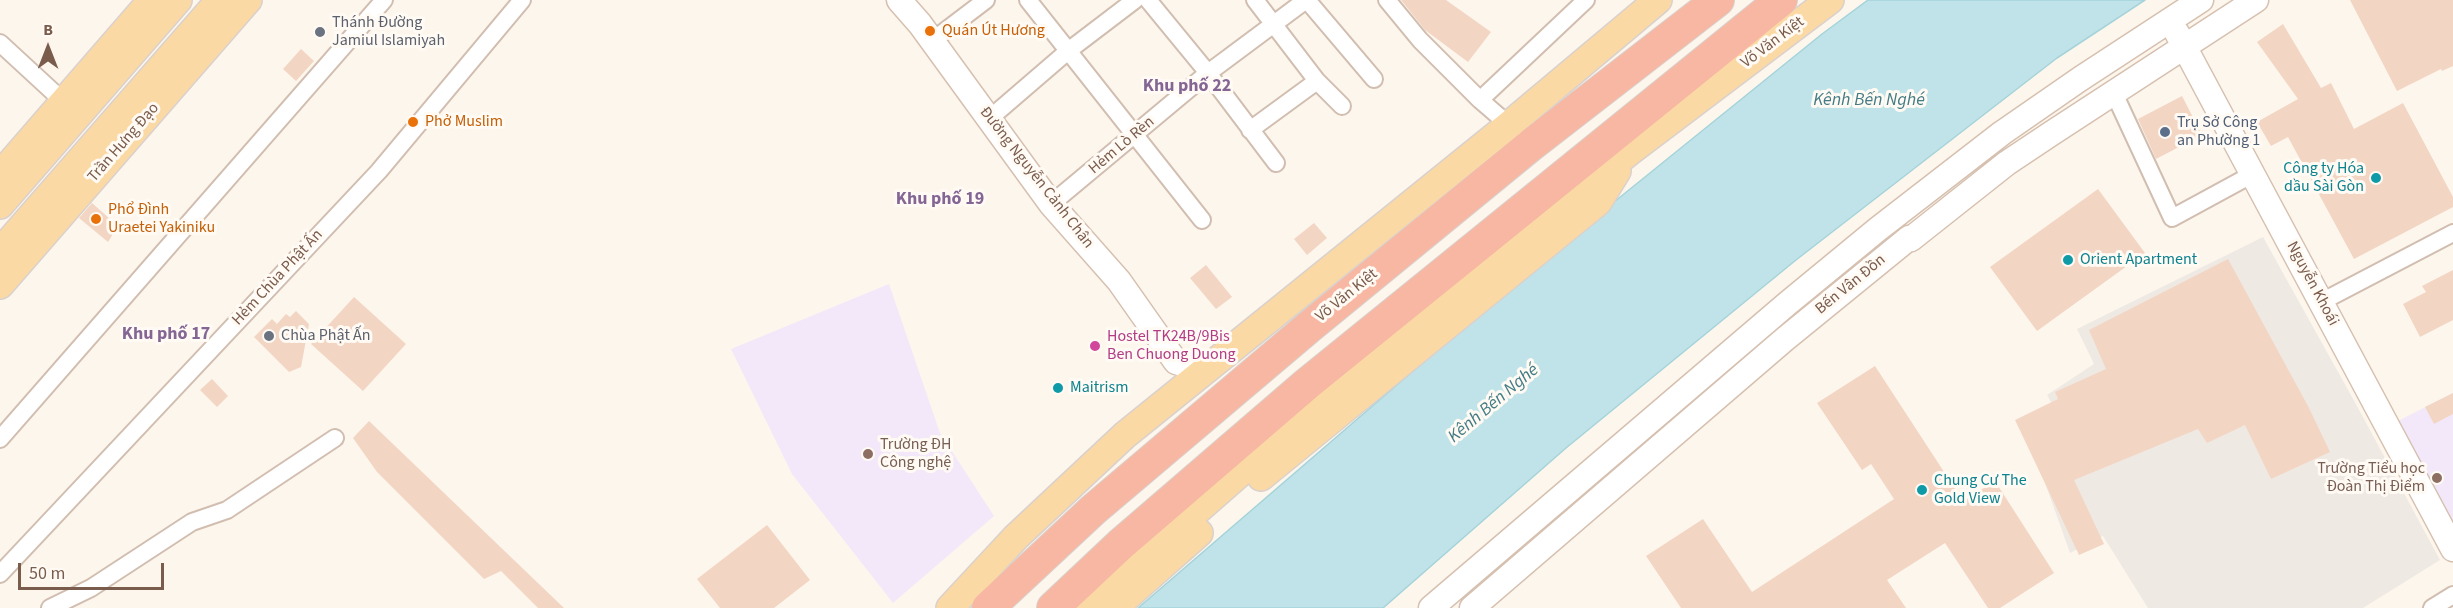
<!DOCTYPE html>
<html>
<head>
<meta charset="utf-8">
<style>
	body { margin:0 }
	#map { position:relative; width:2453px; height:608px; overflow:hidden; background:#fdf6ec; font-family:"Source Sans 3",sans-serif }
	canvas { display:block }
	.north { position:absolute; left:18px; top:18px; width:60px; height:60px; -webkit-text-stroke:4px #fffaf3; paint-order:stroke; rotate:0deg; font-size:16px; font-weight:700; line-height:24px; text-align:center; color:#7a5c4d }
	.north::after { content:''; display:block; margin:auto; width:21px; height:27px; background:#7a5c4d; clip-path:polygon(50% 0,100% 100%,50% 72%,0 100%) }
	.scale { position:absolute; left:18px; top:563px; width:146px; height:27px; box-sizing:border-box; border:3px solid #7a5c4d; border-top:0; padding-left:8px; font-size:18px; line-height:21px; white-space:nowrap; color:#7a5c4d; -webkit-text-stroke:4px #fffaf3; paint-order:stroke }
</style>
</head>
<body>
<div id="map">
<canvas width="2453" height="608"></canvas>
<div class="north">B</div>
<div class="scale">50 m</div>
</div>
<script>
const ctx = document.querySelector('canvas').getContext('2d');
ctx.lineJoin = 'round';
function fill(path, color) {
  ctx.fillStyle = color;
  ctx.fill(path, 'evenodd');
}
function toPath(rows) {
  const path = new Path2D();
  for (const r of rows) {
    path.moveTo(r[0], r[1]);
    for (let i = 2; i < r.length; i += 2) path.lineTo(r[i], r[i + 1]);
  }
  return path;
}
function trace(path, color, width, dash) {
  ctx.strokeStyle = color;
  ctx.lineWidth = width;
  ctx.lineCap = dash ? 'butt' : 'round';
  ctx.setLineDash(dash || []);
  ctx.stroke(path);
}
function label(font, color, halo, rows, align = 'center') {
  ctx.font = font + ' "Source Sans 3",sans-serif';
  ctx.lineWidth = 6;
  ctx.setLineDash([]);
  ctx.textBaseline = 'middle';
  ctx.strokeStyle = halo;
  ctx.fillStyle = color;
  for (const [text, x, y, turn = 0] of rows) {
    ctx.save();
    ctx.translate(x, y);
    ctx.rotate((+turn || 0) * Math.PI / 180);
    ctx.textAlign = isNaN(turn) ? turn : align;
    if (halo) ctx.strokeText(text, 0, 0);
    ctx.fillText(text, 0, 0);
    ctx.restore();
  }
}
fill(toPath([
	[2263,237,2357,406,2440,560,2363,608,2148,608,2103,536,2070,553,2044,480,2059,417,2047,395,2094,364,2077,329]
]), '#efe9e4');
fill(toPath([
	[889,284,940,433,994,516,893,603,792,474,731,349],
	[2453,393,2453,532,2392,424]
]), '#f3e8fa');
const water = toPath([
	[1868,0,2145,0,2057,58,1796,260,1566,448,1383,608,1138,608,1536,265,1822,34,1868,0]
]);
fill(water, '#bfe3e8');
trace(water, '#a5d3da', 1.5);
fill(toPath([
	[1401,0,1446,0,1491,32,1468,62,1425,30],
	[2350,0,2453,0,2453,66,2442,71,2441,69,2397,91],
	[2283,24,2321,88,2331,83,2354,129,2403,103,2453,197,2453,207,2354,259,2288,137,2271,146,2257,122,2298,99,2257,42],
	[301,49,314,61,296,81,283,69],
	[2182,96,2202,135,2156,159,2138,119],
	[2098,189,2145,253,2037,331,1990,267],
	[92,203,118,226,108,242,79,218],
	[1314,223,1327,238,1307,255,1294,239],
	[2228,259,2309,408,2330,452,2271,479,2245,425,2207,443,2198,429,2074,480,2104,544,2079,555,2015,420,2058,399,2055,392,2106,369,2089,330],
	[1206,265,1232,297,1216,309,1190,278],
	[2453,270,2453,320,2420,337,2403,304,2426,292,2422,286],
	[354,297,406,344,363,391,311,344],
	[296,311,309,324,301,367,289,372,254,337,272,319,277,324,286,314,290,317],
	[1875,366,1963,501,1995,481,2054,573,2000,608,1988,608,1945,543,1887,580,1906,608,1681,608,1646,556,1703,519,1752,592,1894,499,1871,464,1862,470,1817,403],
	[212,379,228,396,217,407,200,390],
	[2453,393,2453,414,2434,424,2425,407],
	[369,421,564,608,538,608,501,571,484,579,377,472,353,438],
	[767,525,810,580,774,608,720,608,697,579]
]), '#f3d5c3');
const street = toPath([
	[1028,0,1202,220],
	[1148,0,1208,73,1276,163],
	[1255,0,1317,81,1342,106],
	[1307,0,1374,79],
	[1387,0,1420,40,1480,100,1509,125],
	[932,41,986,0],
	[0,43,64,102],
	[2113,91,2172,218,2253,174],
	[1480,100,1586,0],
	[989,119,1068,51,1135,0],
	[1250,130,1317,81],
	[1051,204,1208,73,1306,0],
	[2321,302,2453,233],
	[0,439,384,0],
	[0,574,379,171,522,0],
	[50,608,91,588,192,522,227,510,335,438],
	[2432,608,2453,595]
]);
const secondary = toPath([
	[899,0,920,24,1051,204,1119,281,1176,362,1204,371],
	[2177,33,2453,549],
	[1431,608,1788,303,1878,229,2002,133,2080,79,2201,0],
	[1472,608,1785,339,1909,238,1911,239,2007,163,2052,133,2256,0]
]);
const primary = toPath([
	[0,175,152,0],
	[0,205,178,0],
	[0,252,220,0],
	[0,285,248,0],
	[1261,477,1598,202,1617,171],
	[950,608,1016,537,1125,435,1509,125,1658,0],
	[1086,608,1330,394,1629,152,1830,0],
	[1114,608,1199,533]
]);
const highway = toPath([
	[988,608,1093,510,1309,327,1531,145,1718,0],
	[1053,608,1121,544,1308,383,1781,0]
]);
trace(street, '#d1beb0', 20);
trace(secondary, '#d6c0b0', 27);
trace(primary, '#dad1cd', 30);
trace(highway, '#dad1cd', 34);
trace(street, '#fff', 16);
trace(secondary, '#fff', 24);
trace(primary, '#fbd9a5', 27);
trace(highway, '#f7b7a3', 32);
for (const [x, y, r, color] of [
	[930,31,6,"#e8710a"],
	[320,32,6,"#6b7280"],
	[413,122,6,"#e8710a"],
	[2165,132,6,"#5c6f8a"],
	[2376,178,6,"#0f9aa8"],
	[96,219,6,"#e8710a"],
	[2068,260,6,"#0f9aa8"],
	[269,336,6,"#6b7280"],
	[1095,346,6,"#d1479c"],
	[1058,388,6,"#0f9aa8"],
	[868,454,6,"#8d6e63"],
	[2437,478,6,"#8d6e63"],
	[1922,490,6,"#0f9aa8"]
]) {
  const dot = new Path2D();
  dot.arc(x, y, r, 0, 2 * Math.PI);
  ctx.fillStyle = color;
  ctx.fill(dot);
  trace(dot, '#fffaf3', 2);
}
label('16px', '#5b616d', '#fffaf3', [
	["Thánh Đường",332,23],
	["Jamiul Islamiyah",332,41],
	["Chùa Phật Ấn",281,336]
], 'left');
label('16px', '#c56008', '#fffaf3', [
	["Quán Út Hương",942,31],
	["Phở Muslim",425,122],
	["Phổ Đình",108,210],
	["Uraetei Yakiniku",108,228]
], 'left');
label('16px', '#7a5c4d', '#fffaf3', [
	["Võ Văn Kiệt",1773,43,-37],
	["Trần Hưng Đạo",124,143,-49],
	["Hẻm Lò Rèn",1122,146,-40],
	["Đường Nguyễn Cảnh Chân",1036,178,52],
	["Hẻm Chùa Phật Ấn",278,278,-47],
	["Nguyễn Khoái",2312,284,62],
	["Bến Vân Đồn",1851,285,-39],
	["Võ Văn Kiệt",1347,296,-39]
]);
label('16px', '#4e5e75', '#fffaf3', [
	["Trụ Sở Công",2177,123],
	["an Phường 1",2177,141]
], 'left');
label('16px', '#0d838f', '#fffaf3', [
	["Công ty Hóa",2364,169,"right"],
	["dầu Sài Gòn",2364,187,"right"],
	["Orient Apartment",2080,260],
	["Maitrism",1070,388],
	["Chung Cư The",1934,481],
	["Gold View",1934,499]
], 'left');
label('16px', '#b23c85', '#fffaf3', [
	["Hostel TK24B/9Bis",1107,337],
	["Ben Chuong Duong",1107,355]
], 'left');
label('16px', '#785e54', '#fffaf3', [
	["Trường ĐH",880,445],
	["Công nghệ",880,463],
	["Trường Tiểu học",2425,469,"right"],
	["Đoàn Thị Điểm",2425,487,"right"]
], 'left');
label('bold 18px', '#846695', '#fffaf3', [
	["Khu phố 22",1187,87],
	["Khu phố 19",940,200],
	["Khu phố 17",166,335]
]);
label('italic 18px', '#437c86', '#fffaf3', [
	["Kênh Bến Nghé",1869,101],
	["Kênh Bến Nghé",1494,404,-40]
]);
</script>
</body>
</html>
